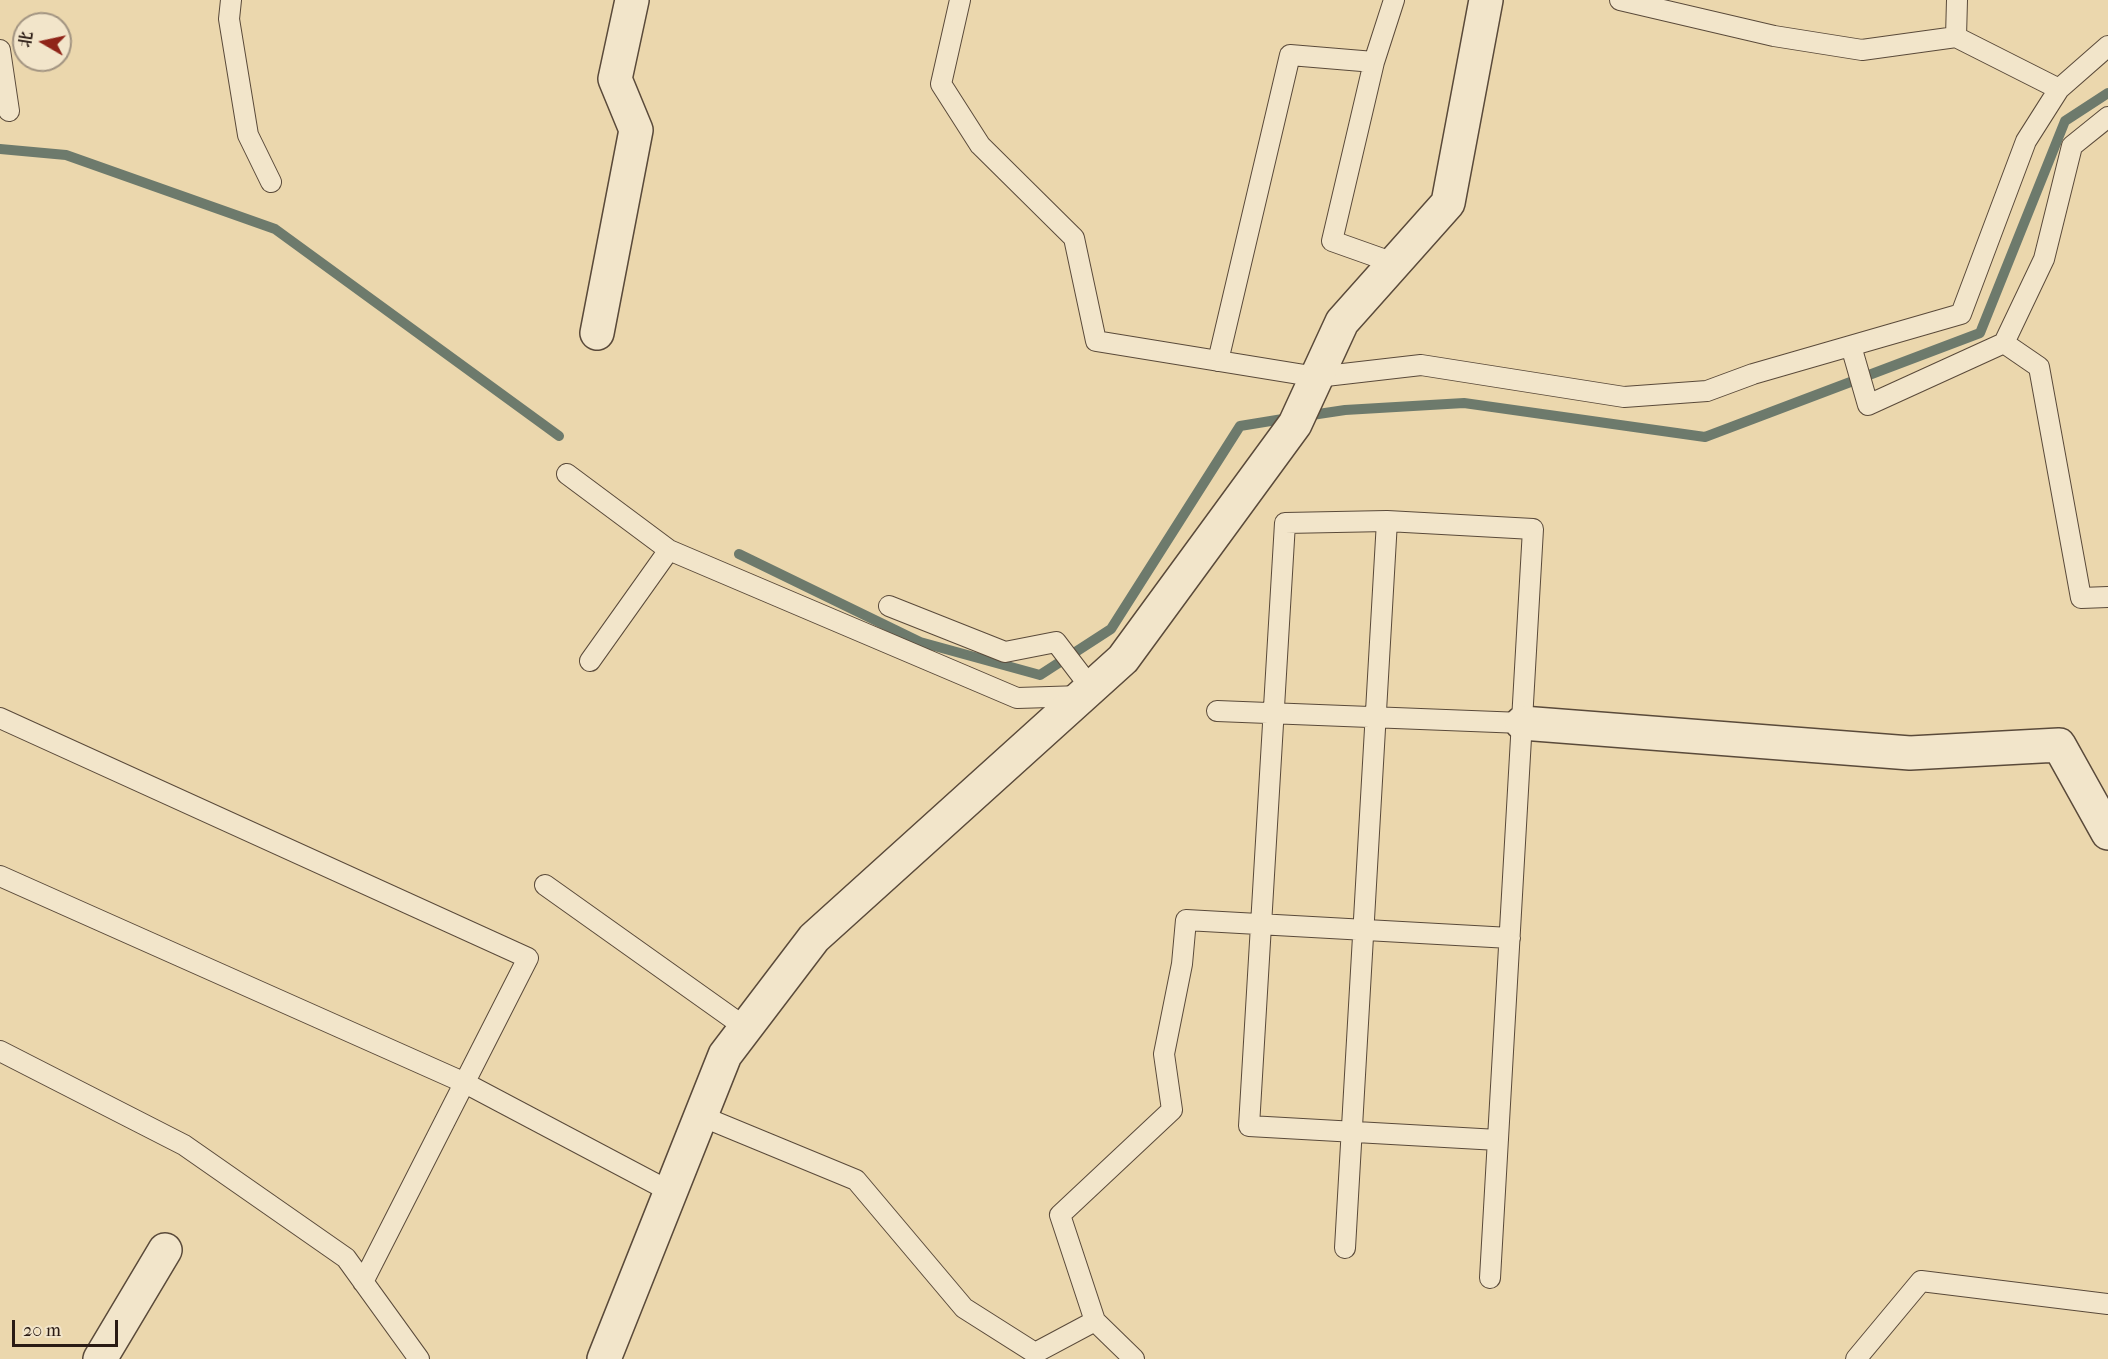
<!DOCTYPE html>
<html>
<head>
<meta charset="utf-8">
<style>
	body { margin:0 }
	#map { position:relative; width:2108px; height:1359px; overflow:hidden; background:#ebd7ad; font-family:"IM FELL French Canon","Noto Serif SC",serif }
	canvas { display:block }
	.north { position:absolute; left:12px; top:12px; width:60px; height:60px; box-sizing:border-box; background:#f2e5ca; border:2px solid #a29481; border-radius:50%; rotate:279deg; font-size:16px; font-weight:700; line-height:24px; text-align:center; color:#2a1b14 }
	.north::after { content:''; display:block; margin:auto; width:21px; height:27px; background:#8f2418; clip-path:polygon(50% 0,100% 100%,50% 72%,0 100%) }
	.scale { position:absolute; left:12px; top:1320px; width:106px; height:27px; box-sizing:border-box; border:3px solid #2a1b14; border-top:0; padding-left:8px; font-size:18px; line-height:21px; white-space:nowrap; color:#2a1b14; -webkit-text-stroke:4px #f2e5ca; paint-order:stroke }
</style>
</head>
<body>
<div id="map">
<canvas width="2108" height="1359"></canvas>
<div class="north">北</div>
<div class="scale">20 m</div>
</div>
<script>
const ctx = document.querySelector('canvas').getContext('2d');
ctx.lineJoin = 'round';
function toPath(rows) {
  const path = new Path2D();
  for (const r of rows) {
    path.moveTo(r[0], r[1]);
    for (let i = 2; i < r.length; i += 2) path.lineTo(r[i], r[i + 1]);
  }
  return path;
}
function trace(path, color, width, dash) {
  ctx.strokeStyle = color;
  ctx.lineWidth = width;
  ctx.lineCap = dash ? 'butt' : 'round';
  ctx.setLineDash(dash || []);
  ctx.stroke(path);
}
trace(toPath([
	[0,149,66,155,275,229,559,436],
	[1305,416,1345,410,1464,403,1705,437,1980,333,2065,121,2108,93],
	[739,554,920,642,1040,675,1111,629,1240,426,1289,418]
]), '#6d7a6c', 10);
const lane = toPath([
	[231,0,229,19,248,135,271,182],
	[960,0,941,84,980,145,1074,238,1096,341,1317,377,1421,365,1624,397,1707,391,1753,374,1961,314,2026,141,2059,89,2108,46],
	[1394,0,1374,62,1332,241,1394,263],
	[1620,0,1774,36,1862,50,1956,37,2059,89],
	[1956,37,1957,0],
	[0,50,9,111],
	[2004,343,2039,367,2081,598,2108,597],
	[1851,346,1868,405,2004,343,2044,259,2072,146,2108,117],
	[1218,361,1290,55,1374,62],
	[567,474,669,550,1017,698,1082,696],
	[1387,521,1285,523,1249,1126,1498,1140],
	[889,606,1005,652,1056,642,1091,688],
	[590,661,669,550],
	[1217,711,1522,723],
	[0,718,528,958,363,1282],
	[0,876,465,1083,671,1192],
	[545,885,746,1028],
	[0,1051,184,1145,346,1258,419,1359],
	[701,1116,856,1180,964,1308,1035,1353,1095,1321,1060,1215,1172,1110,1164,1054,1182,964,1186,920,1510,938],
	[1345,1248,1387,521,1533,529,1490,1278],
	[1095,1321,1134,1359],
	[1856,1359,1921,1281,2108,1304]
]);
const street = toPath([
	[597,333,636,130,615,79,632,0],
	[1522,723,1910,753,2059,745,2108,833],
	[100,1359,165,1250],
	[604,1359,725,1055,814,938,1123,659,1295,424,1342,322,1448,203,1486,0]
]);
trace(lane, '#5a4a3a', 22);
trace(street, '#5a4a3a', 36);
trace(lane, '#f2e5ca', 20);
trace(street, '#f2e5ca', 33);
</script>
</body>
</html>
